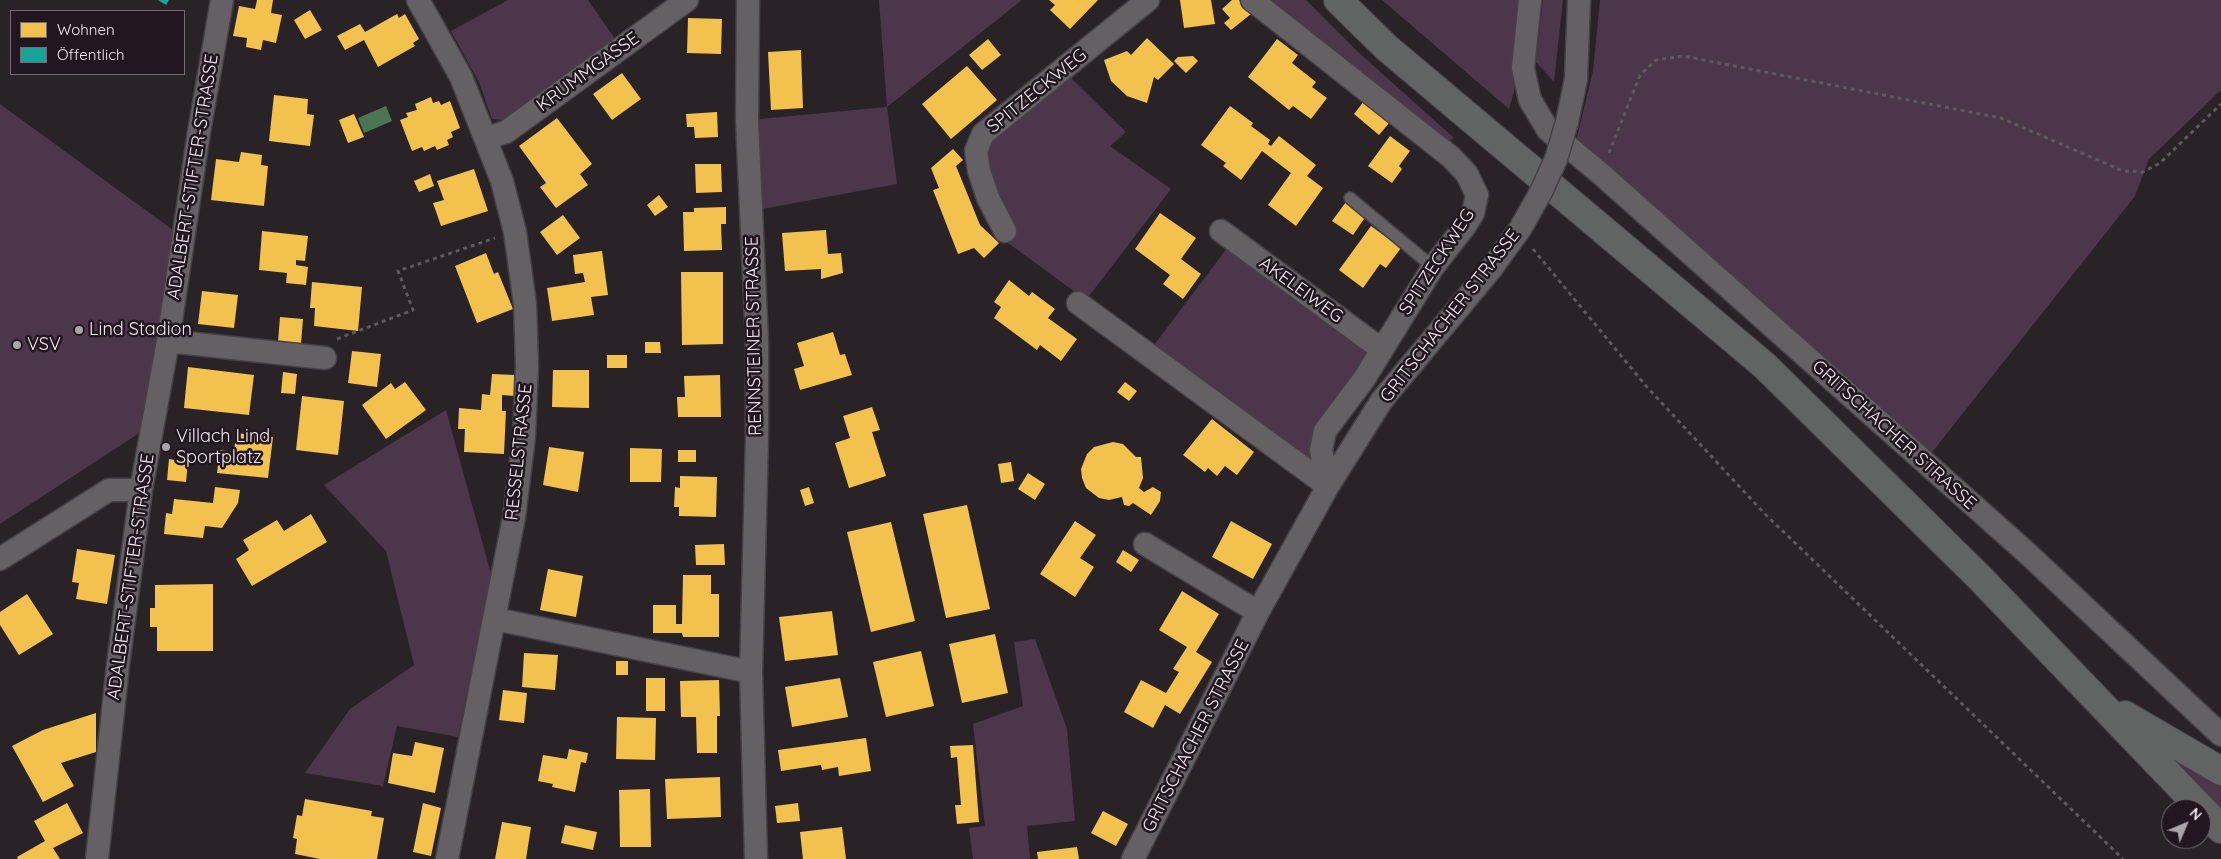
<!DOCTYPE html>
<html>
<head>
<meta charset="utf-8">
<style>
	body { margin:0 }
	#map { position:relative; width:2221px; height:859px; overflow:hidden; background:#292328; font-family:Quicksand,sans-serif }
	canvas { display:block }
	.legend { position:absolute; left:10px; top:10px; width:175px; height:65px; box-sizing:border-box; background:#221721; border:1px solid #756b74; margin:0; padding:6px 9px; list-style:none; font-size:15px; color:#f2eaf1 }
	.legend li { display:flex; align-items:center; gap:10px; height:25px }
	.legend b { width:25px; border:1px solid #756b74 }
	.north { position:absolute; left:2161px; top:799px; width:50px; height:50px; box-sizing:border-box; background:#221721; border:1px solid #756b74; border-radius:50%; rotate:45deg; font-size:14px; font-weight:700; line-height:20px; text-align:center; color:#f2eaf1 }
	.north::after { content:''; display:block; margin:auto; width:18px; height:22px; background:#aca4ab; clip-path:polygon(50% 0,100% 100%,50% 72%,0 100%) }
</style>
</head>
<body>
<div id="map">
<canvas width="2221" height="859"></canvas>
<ul class="legend">
<li><b style="height:14px;background:#f2c14e"></b>Wohnen</li>
<li><b style="height:14px;background:#17a398"></b>Öffentlich</li>
</ul>
<div class="north">N</div>
</div>
<script>
const ctx = document.querySelector('canvas').getContext('2d');
ctx.lineJoin = 'round';
function fill(path, color) {
  ctx.fillStyle = color;
  ctx.fill(path, 'evenodd');
}
function toPath(rows) {
  const path = new Path2D();
  for (const r of rows) {
    path.moveTo(r[0], r[1]);
    for (let i = 2; i < r.length; i += 2) path.lineTo(r[i], r[i + 1]);
  }
  return path;
}
function trace(path, color, width, dash) {
  ctx.strokeStyle = color;
  ctx.lineWidth = width;
  ctx.lineCap = dash ? 'butt' : 'round';
  ctx.setLineDash(dash || []);
  ctx.stroke(path);
}
function label(font, color, halo, rows, align = 'center') {
  ctx.font = font + ' Quicksand,sans-serif';
  ctx.lineWidth = 5;
  ctx.setLineDash([]);
  ctx.textBaseline = 'middle';
  ctx.strokeStyle = halo;
  ctx.fillStyle = color;
  for (const [text, x, y, turn = 0] of rows) {
    ctx.save();
    ctx.translate(x, y);
    ctx.rotate((+turn || 0) * Math.PI / 180);
    ctx.textAlign = isNaN(turn) ? turn : align;
    if (halo) ctx.strokeText(text, 0, 0);
    ctx.fillText(text, 0, 0);
    ctx.restore();
  }
}
fill(toPath([
	[508,0,588,0,615,39,513,117,502,120,492,119,479,82,451,31],
	[879,0,1022,0,887,107,897,184,762,209,759,119,887,107],
	[1265,0,1306,0,1357,51,1454,138,1445,143],
	[1382,0,1520,0,1514,92,1509,109],
	[1543,0,1563,0,1554,82,1536,62],
	[1600,0,2221,0,2221,90,2149,159,2135,196,1929,456,1576,141,1593,71],
	[1066,73,1126,132,1110,146,1171,189,1086,300,1004,240,1000,207,986,156,990,144,1001,129],
	[0,104,173,230,144,430,0,524],
	[1228,247,1365,350,1365,363,1312,457,1305,460,1151,349],
	[446,410,491,574,458,737,397,726,383,786,305,773,350,709,414,665,386,551,324,485],
	[1035,639,1067,729,1075,821,1027,826,1030,859,973,859,969,828,985,826,973,724,1023,706,1014,642],
	[2160,746,2221,785,2221,810]
]), '#4c364a');
fill(toPath([
	[386,106,392,121,364,133,358,118]
]), '#4c7556');
fill(toPath([
	[257,0,273,0,271,13,282,15,276,43,263,40,261,50,246,47,247,38,233,36,239,6,255,9],
	[1049,0,1098,0,1070,29,1050,10,1055,5],
	[1180,0,1211,0,1215,24,1184,28],
	[1232,0,1239,0,1251,14,1231,30,1224,23,1230,18,1222,9],
	[310,10,322,30,305,39,294,20],
	[397,14,399,18,405,14,419,39,413,43,415,46,378,67,364,40,345,50,337,36,360,24,365,32],
	[688,18,722,19,721,54,687,53],
	[1147,38,1174,64,1158,80,1154,77,1147,103,1127,96,1111,81,1104,60,1127,51,1131,55],
	[988,39,1001,55,982,70,969,55],
	[1277,39,1298,55,1292,63,1316,82,1312,87,1327,98,1311,119,1293,106,1289,110,1248,77],
	[801,50,803,108,771,110,768,52],
	[1193,56,1198,61,1186,73,1174,61,1178,57],
	[967,66,997,100,951,139,922,104],
	[622,73,641,99,612,120,593,94],
	[274,95,308,99,307,114,314,115,310,146,269,141],
	[431,97,433,103,439,101,441,105,450,101,460,128,451,132,453,137,447,140,449,145,437,150,435,146,424,151,422,147,412,151,400,120,408,117,406,113,417,110,415,104],
	[1364,101,1390,122,1379,135,1354,114],
	[1230,106,1253,123,1251,126,1270,140,1268,144,1271,146,1279,136,1316,165,1307,176,1323,188,1296,226,1268,205,1291,173,1262,151,1241,180,1223,166,1226,163,1201,145],
	[717,112,718,137,695,138,694,127,687,127,686,114],
	[354,114,364,137,348,143,339,120],
	[557,118,592,164,580,174,588,185,556,208,540,187,546,183,519,146],
	[1390,136,1410,151,1399,166,1402,169,1392,183,1368,166],
	[953,149,963,160,956,166,980,225,999,243,984,258,974,248,958,254,933,190,939,188,931,168],
	[241,152,262,155,261,165,268,166,264,206,211,200,216,159,239,162],
	[695,164,721,164,722,192,696,193],
	[474,169,488,211,441,226,433,203,444,200,437,181],
	[430,174,434,186,419,192,414,181],
	[659,195,668,207,655,216,647,205],
	[1346,202,1366,216,1353,235,1332,221],
	[726,207,726,224,721,224,722,250,684,251,683,212,694,212,694,208],
	[1160,213,1196,238,1181,259,1201,274,1183,299,1163,284,1170,275,1135,249],
	[563,215,580,238,557,255,540,232],
	[1371,226,1401,248,1386,268,1380,264,1363,288,1339,270],
	[826,230,828,254,841,253,843,273,821,279,821,269,785,271,782,233],
	[262,231,308,236,305,261,296,260,296,265,308,267,306,285,286,283,287,273,259,270],
	[602,251,608,295,591,297,594,315,552,321,547,288,585,282,583,273,575,274,573,255],
	[486,253,494,274,498,272,513,309,477,323,455,266],
	[681,272,723,272,723,344,682,345],
	[1009,280,1029,296,1032,292,1055,309,1048,318,1077,339,1061,361,1040,345,1037,350,994,318,1001,307,994,302],
	[312,282,362,287,358,331,314,326,315,308,310,308],
	[202,291,238,295,234,328,198,324],
	[280,317,303,319,301,344,278,342],
	[833,332,840,355,845,354,852,375,800,390,794,369,804,366,797,343],
	[645,342,660,342,661,353,645,353],
	[352,351,381,354,377,387,348,383],
	[607,355,627,355,627,368,607,368],
	[188,367,254,375,249,415,184,408],
	[553,370,589,370,589,408,552,407],
	[283,372,297,374,295,394,281,393],
	[492,374,516,375,515,396,502,395,502,411,506,411,504,454,464,452,465,429,458,429,459,408,481,410,482,394,490,395],
	[720,375,721,417,678,417,677,397,685,397,684,376],
	[405,382,426,410,386,439,362,405,391,383,395,389],
	[1125,382,1137,391,1129,401,1117,392],
	[302,396,344,401,338,455,296,450],
	[872,407,880,430,872,432,886,476,849,488,835,443,850,438,843,416],
	[1212,419,1254,452,1237,475,1225,466,1217,476,1208,468,1205,472,1183,455],
	[236,433,273,437,268,478,217,473,220,450,234,452],
	[1113,442,1123,444,1136,457,1141,457,1143,478,1139,488,1144,492,1153,487,1161,492,1160,501,1151,515,1133,503,1129,506,1124,505,1122,497,1109,500,1099,498,1086,488,1082,478,1081,469,1087,454,1094,447],
	[549,447,584,452,578,492,543,485],
	[630,448,662,449,661,482,630,482],
	[678,450,696,450,696,462,678,462],
	[169,459,188,462,186,482,167,480],
	[1011,462,1014,481,1001,483,998,464],
	[1028,473,1045,484,1035,500,1018,489],
	[680,476,717,477,716,517,679,516,679,507,674,507,675,487,680,488],
	[215,487,240,490,238,503,222,528,205,526,203,538,164,534,166,513,172,514,174,499,213,503],
	[809,487,814,503,805,506,800,490],
	[967,505,990,609,946,618,923,514],
	[311,514,327,542,252,586,236,559,249,550,243,540,277,520,284,531],
	[1075,521,1096,535,1080,558,1094,567,1075,597,1040,574],
	[1231,521,1272,544,1253,579,1212,557],
	[891,522,915,621,871,632,847,532],
	[724,544,725,565,696,565,695,545],
	[77,549,115,555,107,604,76,599,79,583,72,582],
	[1123,550,1139,560,1131,572,1116,562],
	[548,569,583,576,576,617,540,610],
	[683,575,711,575,711,594,719,594,719,637,683,637,682,633,653,633,653,605,676,605,676,624,682,624],
	[213,584,213,651,157,651,157,627,150,627,150,608,155,608,155,585],
	[1182,591,1219,614,1196,652,1212,662,1180,714,1165,705,1153,728,1124,712,1141,680,1166,693,1179,672,1173,669,1187,647,1159,630],
	[27,594,53,634,19,655,0,625,0,612],
	[832,611,838,655,785,661,779,617],
	[995,634,1008,693,962,703,949,644],
	[921,651,934,706,886,717,873,662],
	[524,653,558,655,555,690,522,687],
	[616,661,628,661,628,675,616,675],
	[646,678,665,678,665,711,646,711],
	[840,678,848,717,792,727,785,687],
	[719,680,720,716,717,716,717,753,697,753,696,717,681,717,680,681],
	[503,690,527,693,524,723,499,720],
	[96,713,96,752,61,763,74,786,43,802,12,746,43,730],
	[617,717,656,718,655,760,616,759],
	[866,738,871,771,839,776,838,767,822,770,821,765,781,771,778,750],
	[415,742,444,748,435,793,388,783,393,753,412,756],
	[973,745,979,822,957,824,955,805,961,805,957,757,951,758,950,746],
	[569,749,588,753,586,763,581,762,575,792,552,787,553,784,538,781,543,755,567,759],
	[720,777,721,817,667,819,665,779],
	[650,789,651,847,620,847,619,790],
	[305,799,372,811,371,816,384,818,377,859,320,859,295,854,297,839,293,838,297,815,302,816],
	[67,803,83,833,53,848,60,859,18,859,17,857,45,841,34,821],
	[423,803,441,808,431,856,413,852],
	[798,803,800,821,777,823,775,806],
	[1103,811,1128,824,1116,846,1091,833],
	[502,822,531,827,526,859,495,859],
	[565,825,597,832,593,850,561,843],
	[842,827,846,859,803,859,800,832],
	[1077,847,1079,859,1038,859,1037,852]
]), '#f2c14e');
fill(toPath([
	[158,0,169,0,166,5]
]), '#17a398');
const lane = toPath([
	[1350,198,1433,267]
]);
const street = toPath([
	[418,0,461,77,502,181,515,232,525,304,527,366,524,437,514,517,447,859],
	[748,0,747,120,757,342,757,437,751,672,756,859],
	[1252,0,1451,157,1467,174,1477,195,1473,213,1465,226,1433,267,1364,379,1325,431,1321,450,1328,486],
	[1530,0,1523,68,1530,100,1548,130,1601,174,2027,553,2221,735],
	[1576,79,1579,0],
	[487,138,506,132,687,0],
	[1005,231,988,198,979,171,976,151,983,134,1148,0],
	[1221,231,1381,349],
	[1078,303,1328,486],
	[168,341,325,358],
	[1145,544,1258,612],
	[0,559,109,490,141,490],
	[495,619,751,672],
	[97,859,118,665,141,490,168,341,199,132,222,0],
	[1133,859,1258,612,1328,486,1382,400,1491,269]
]);
const primary = toPath([
	[1338,0,1387,48,1765,366,1981,579,2221,829],
	[2125,715,2221,771]
]);
trace(lane, '#464146', 14);
trace(street, '#464146', 25);
trace(primary, '#464146', 30);
trace(toPath([
	[1609,153,1640,75,1656,60,1683,56,2001,118,2123,171,2143,172,2160,163,2221,104],
	[1533,249,1646,386,1764,513,2123,859],
	[337,339,413,310,398,271,495,238]
]), '#5e595d', 3, [4, 4]);
trace(lane, '#646064', 11);
trace(street, '#646064', 22);
trace(primary, '#626363', 28);
const streetBridge = toPath([
	[1491,269,1520,229,1541,192,1556,159,1567,122,1576,79]
]);
trace(streetBridge, '#464146', 25, []);
trace(streetBridge, '#646064', 22);
for (const [x, y, r, color] of [
	[79,330,5,"#aca4ab"],
	[17,345,5,"#aca4ab"],
	[166,447,5,"#aca4ab"]
]) {
  const dot = new Path2D();
  dot.arc(x, y, r, 0, 2 * Math.PI);
  ctx.fillStyle = color;
  ctx.fill(dot);
  trace(dot, '#221721', 2);
}
label('18px', '#f2eaf1', '#221721', [
	["KRUMMGASSE",588,72,-36],
	["SPITZECKWEG",1037,91,-39],
	["ADALBERT-STIFTER-STRASSE",193,177,-81],
	["SPITZECKWEG",1437,262,-57],
	["AKELEIWEG",1301,290,36],
	["GRITSCHACHER STRASSE",1450,316,-52],
	["RENNSTEINER STRASSE",754,336,-91],
	["GRITSCHACHER STRASSE",1894,435,42],
	["RESSELSTRASSE",519,452,-84],
	["ADALBERT-STIFTER-STRASSE",131,577,-82],
	["GRITSCHACHER STRASSE",1196,736,-63]
]);
label('18px', '#f2eaf1', '#221721', [
	["Lind Stadion",89,330],
	["VSV",27,345],
	["Villach Lind",176,437],
	["Sportplatz",176,458]
], 'left');
</script>
</body>
</html>
